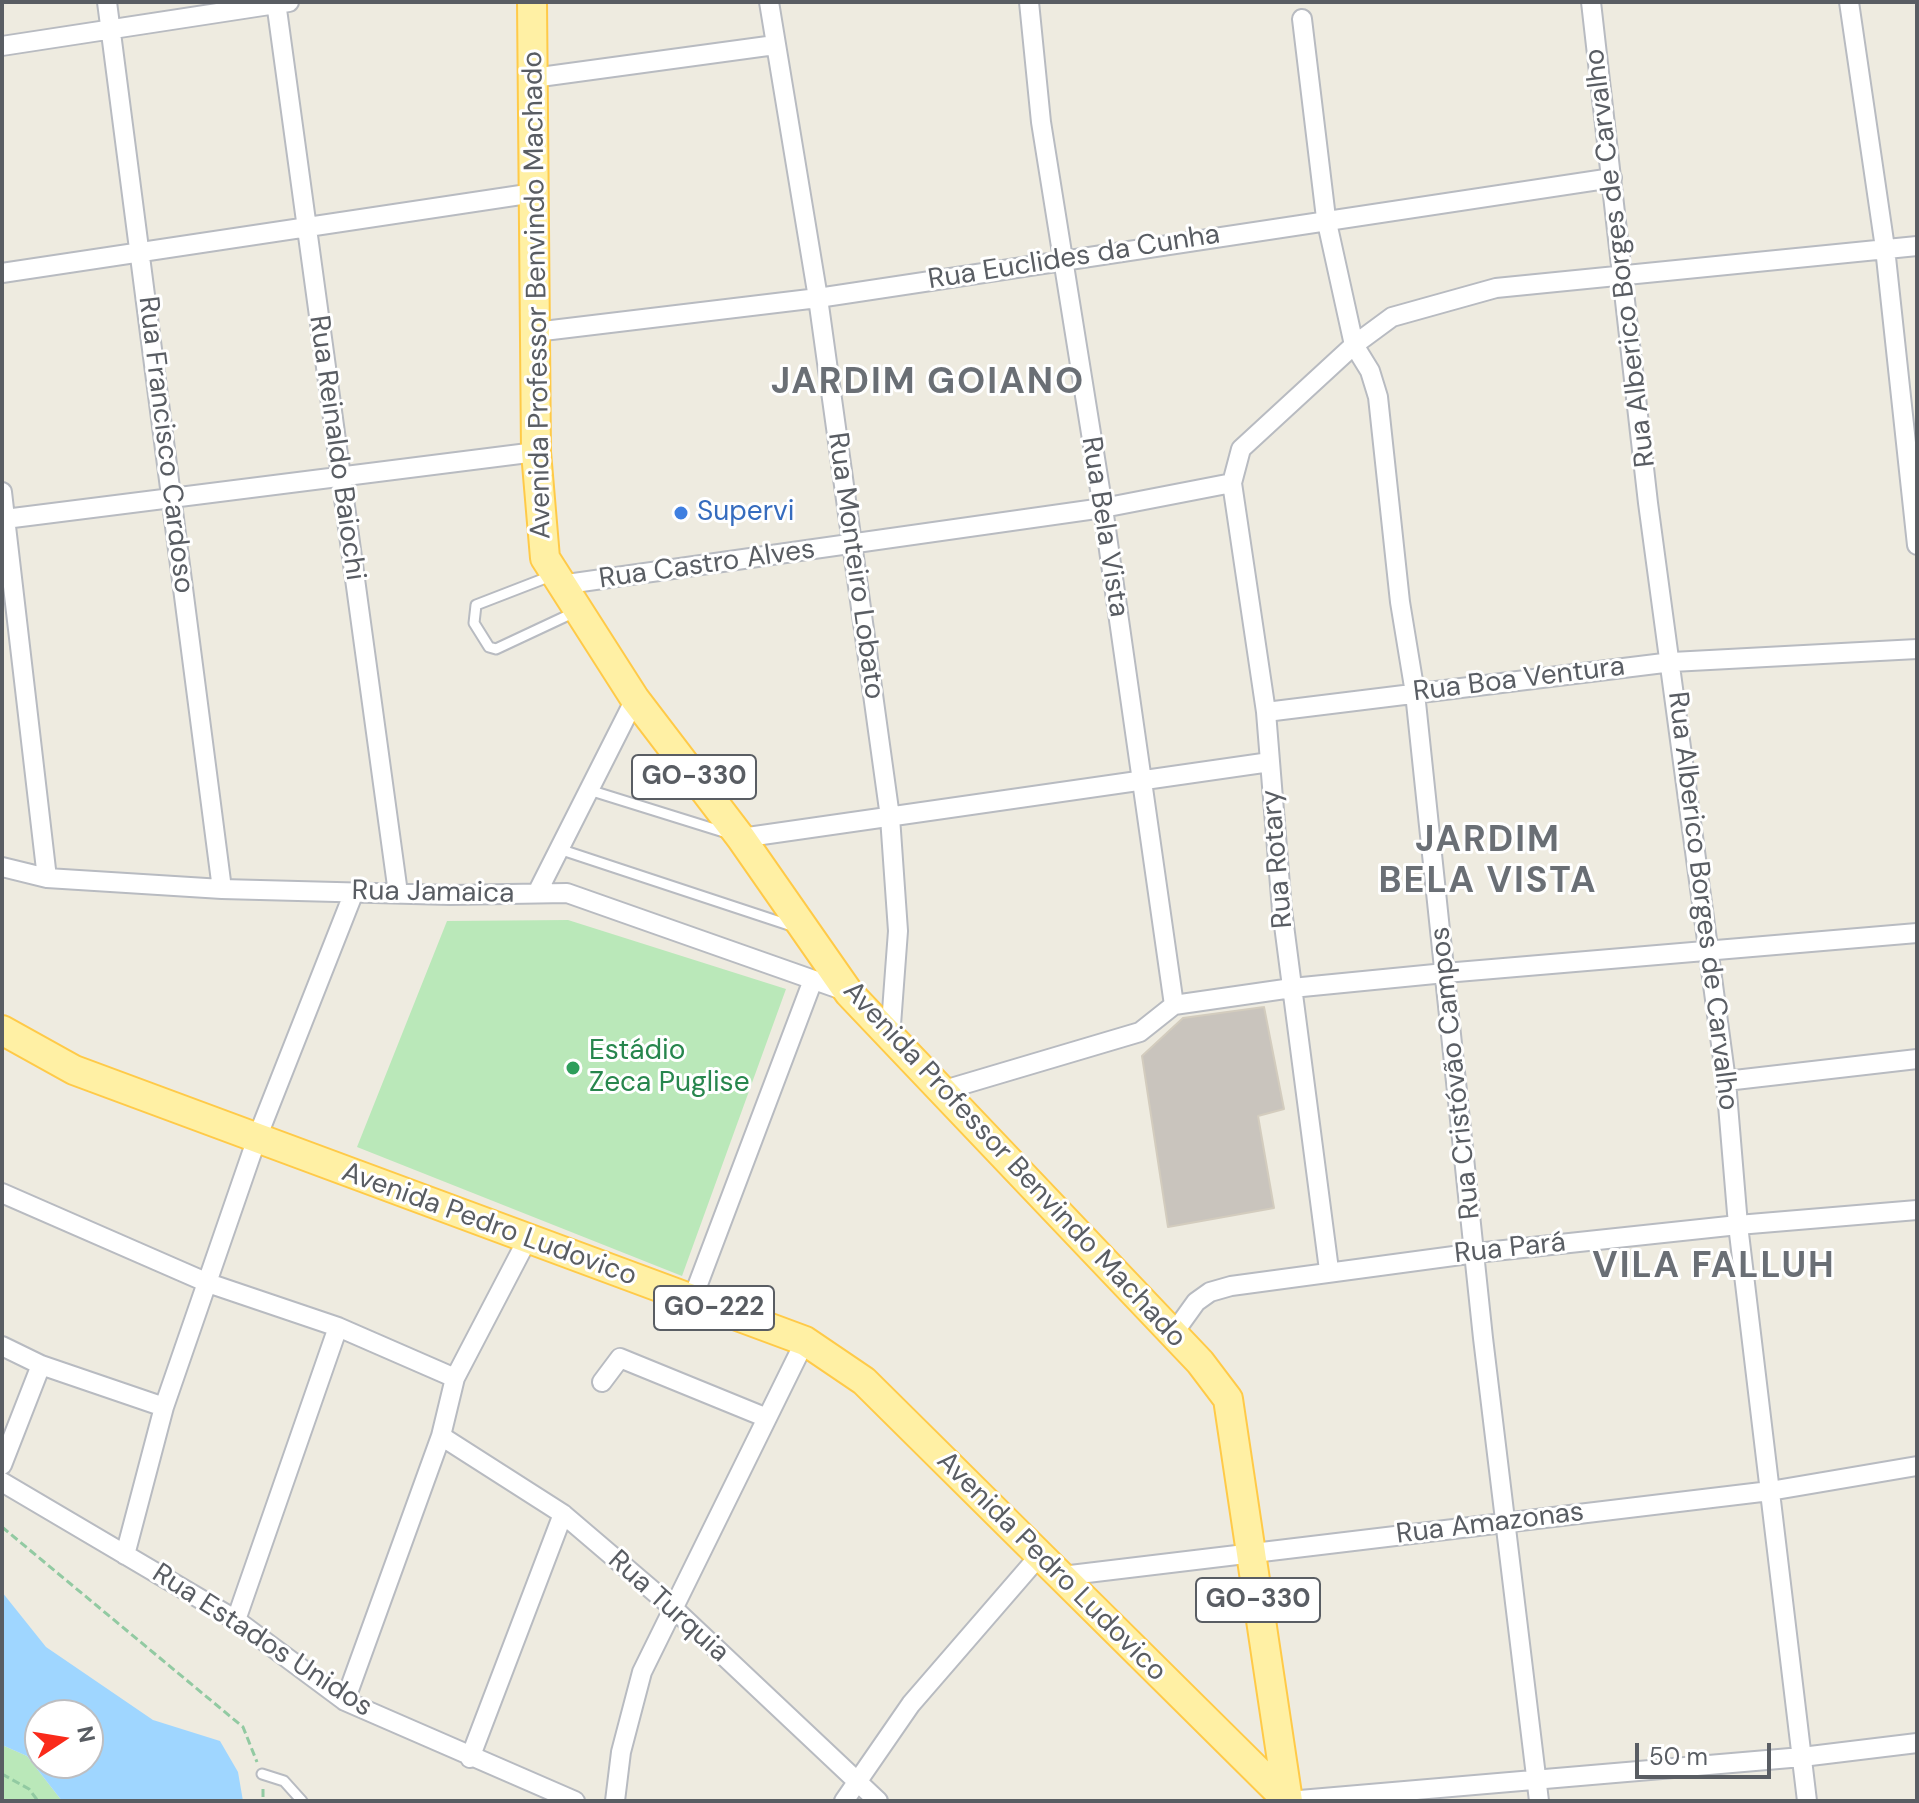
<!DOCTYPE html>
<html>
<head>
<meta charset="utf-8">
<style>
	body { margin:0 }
	#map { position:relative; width:1919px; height:1803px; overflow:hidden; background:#eeebe0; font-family:"DM Sans",sans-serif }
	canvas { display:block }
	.frame { position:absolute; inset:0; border:4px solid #595d63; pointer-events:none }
	.north { position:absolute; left:24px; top:1699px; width:80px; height:80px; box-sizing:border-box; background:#fff; border:2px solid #bdbec1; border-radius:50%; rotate:78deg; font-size:22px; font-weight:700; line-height:32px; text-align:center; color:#595d63 }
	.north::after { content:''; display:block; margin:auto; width:28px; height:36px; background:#fa2a1a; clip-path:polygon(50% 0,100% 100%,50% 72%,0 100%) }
	.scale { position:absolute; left:1635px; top:1743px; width:136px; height:36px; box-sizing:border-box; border:4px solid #595d63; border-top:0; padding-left:10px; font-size:24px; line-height:28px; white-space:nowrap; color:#595d63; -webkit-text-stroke:6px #fff; paint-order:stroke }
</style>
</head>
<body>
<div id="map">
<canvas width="1919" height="1803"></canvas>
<div class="frame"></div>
<div class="north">N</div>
<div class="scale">50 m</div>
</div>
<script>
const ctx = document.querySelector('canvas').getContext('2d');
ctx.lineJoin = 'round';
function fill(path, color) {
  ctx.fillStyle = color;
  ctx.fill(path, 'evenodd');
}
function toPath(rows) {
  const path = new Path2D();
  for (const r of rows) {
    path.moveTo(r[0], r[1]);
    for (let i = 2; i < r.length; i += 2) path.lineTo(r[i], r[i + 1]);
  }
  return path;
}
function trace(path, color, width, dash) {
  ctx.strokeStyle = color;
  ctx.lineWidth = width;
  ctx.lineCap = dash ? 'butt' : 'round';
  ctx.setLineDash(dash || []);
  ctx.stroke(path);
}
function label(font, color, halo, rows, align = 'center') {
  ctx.font = font + ' "DM Sans",sans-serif';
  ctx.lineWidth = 6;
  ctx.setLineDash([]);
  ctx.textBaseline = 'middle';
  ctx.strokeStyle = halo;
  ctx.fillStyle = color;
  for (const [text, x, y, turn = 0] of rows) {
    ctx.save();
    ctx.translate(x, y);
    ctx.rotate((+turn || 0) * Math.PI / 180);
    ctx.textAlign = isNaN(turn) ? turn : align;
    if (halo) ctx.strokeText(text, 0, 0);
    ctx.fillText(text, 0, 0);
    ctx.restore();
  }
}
fill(toPath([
	[568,920,786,989,682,1276,357,1147,447,921],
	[2,1745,27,1756,62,1801,2,1801]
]), '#bae8b9');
fill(toPath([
	[2,1592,46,1647,153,1720,220,1741,238,1772,243,1801,62,1801,27,1756,2,1745],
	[40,1715,88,1715,88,1763,40,1763]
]), '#9fd6ff');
const building = toPath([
	[1264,1007,1284,1109,1258,1116,1274,1208,1168,1227,1142,1056,1183,1018,1264,1007]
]);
fill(building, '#c9c4bd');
trace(building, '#d3ccbe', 2);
const lane = toPath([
	[551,576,476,605,474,623,489,647,496,649,575,612],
	[589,790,727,833],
	[559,849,795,927],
	[262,1774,284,1781,302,1801]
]);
const street = toPath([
	[107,2,222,889],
	[276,2,398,893],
	[769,2,818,298,890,817,898,931,890,1038],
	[1029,2,1041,122,1103,508,1174,1005],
	[1591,2,1648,503,1726,1081,1738,1225,1807,1801],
	[1849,2,1885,248,1917,545],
	[1302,19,1326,218,1354,345,1370,371,1378,397,1400,602,1415,693,1483,1338,1539,1801],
	[2,46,289,2],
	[533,78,775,45],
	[2,273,534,193],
	[535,332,818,298,1612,178],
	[2,492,47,878],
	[5,519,536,452],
	[560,585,1103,508,1232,483],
	[1266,712,1672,662,1917,649],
	[741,838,1270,762],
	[2,867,47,878,222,889,450,895,567,893,848,992],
	[537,893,635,699],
	[1726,1081,1917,1059],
	[941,1091,1140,1032,1174,1005,1292,988,1445,973,1917,933],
	[2,1193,208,1283,338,1327,455,1378],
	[1329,1270,1282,910,1266,712,1232,483,1241,449,1354,345,1392,317,1496,288,1917,246],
	[692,1300,813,980],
	[1173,1334,1196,1302,1210,1292,1231,1286,1476,1253,1738,1225,1917,1210],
	[2,1346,41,1365,164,1407],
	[602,1382,620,1358,767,1418],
	[441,1436,563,1514,672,1607,878,1801],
	[2,1465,41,1365],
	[2,1482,236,1620,345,1701,575,1801],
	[125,1555,164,1407,257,1138,354,892],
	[1062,1576,1770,1491,1917,1466],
	[236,1620,338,1327],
	[345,1701,441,1436,455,1378,527,1240],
	[470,1758,563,1514],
	[615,1801,621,1752,642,1672,805,1341],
	[844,1801,911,1704,1040,1555],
	[1288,1801,1802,1757,1917,1743]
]);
const primary = toPath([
	[532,2,536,452,545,558,635,699,741,838,849,993,1200,1362,1228,1399,1288,1801],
	[2,1030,74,1070,805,1341,864,1381,1288,1801]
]);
trace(lane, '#b8bbc1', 13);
trace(street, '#b8bbc1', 22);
trace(primary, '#ffca48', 32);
trace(toPath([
	[2,1527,243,1727,257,1762],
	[2,1774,29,1789,38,1801],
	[263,1789,263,1801]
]), '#92caa2', 3, [8, 4]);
trace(lane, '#fff', 9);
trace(street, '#fff', 18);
trace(primary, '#fff0a4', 28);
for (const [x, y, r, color] of [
	[681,513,8,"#3f7fe0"],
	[573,1068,8,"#2e9e5b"]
]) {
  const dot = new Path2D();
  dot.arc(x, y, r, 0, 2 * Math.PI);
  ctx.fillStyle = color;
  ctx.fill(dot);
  trace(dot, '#fff', 3);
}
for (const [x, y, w] of [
	[694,777,124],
	[714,1308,120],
	[1258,1600,124]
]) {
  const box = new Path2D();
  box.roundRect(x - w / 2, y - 22, w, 44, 6);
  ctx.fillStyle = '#fff';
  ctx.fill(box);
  trace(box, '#595d63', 2);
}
label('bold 26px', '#595d63', null, [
	["GO-330",694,777],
	["GO-222",714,1308],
	["GO-330",1258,1600]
]);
label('28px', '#595d63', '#fff', [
	["Rua Euclides da Cunha",1074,258,-9],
	["Rua Alberico Borges de Carvalho",1621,258,-97],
	["Avenida Professor Benvindo Machado",538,295,-91],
	["Rua Francisco Cardoso",165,445,83],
	["Rua Reinaldo Baiochi",336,448,82],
	["Rua Bela Vista",1104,527,81],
	["Rua Castro Alves",707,565,-8],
	["Rua Monteiro Lobato",855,566,82],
	["Rua Boa Ventura",1519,680,-7],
	["Rua Rotary",1278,859,-95],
	["Rua Jamaica",433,893,1],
	["Rua Alberico Borges de Carvalho",1702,901,83],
	["Rua Cristóvão Campos",1456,1073,-96],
	["Avenida Professor Benvindo Machado",1014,1165,47],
	["Avenida Pedro Ludovico",489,1225,20],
	["Rua Pará",1510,1249,-6],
	["Rua Amazonas",1490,1524,-7],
	["Avenida Pedro Ludovico",1051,1567,45],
	["Rua Turquia",668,1607,42],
	["Rua Estados Unidos",262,1641,33]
]);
label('28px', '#366cbe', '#fff', [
	["Supervi",697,513]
], 'left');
label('28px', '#27864d', '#fff', [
	["Estádio",589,1052],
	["Zeca Puglise",589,1084]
], 'left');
ctx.letterSpacing = '2px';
label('bold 36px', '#6a6f75', '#fff', [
	["JARDIM GOIANO",928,384],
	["JARDIM",1488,842],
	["BELA VISTA",1488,883],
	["VILA FALLUH",1714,1268]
]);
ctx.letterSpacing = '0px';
</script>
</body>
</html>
